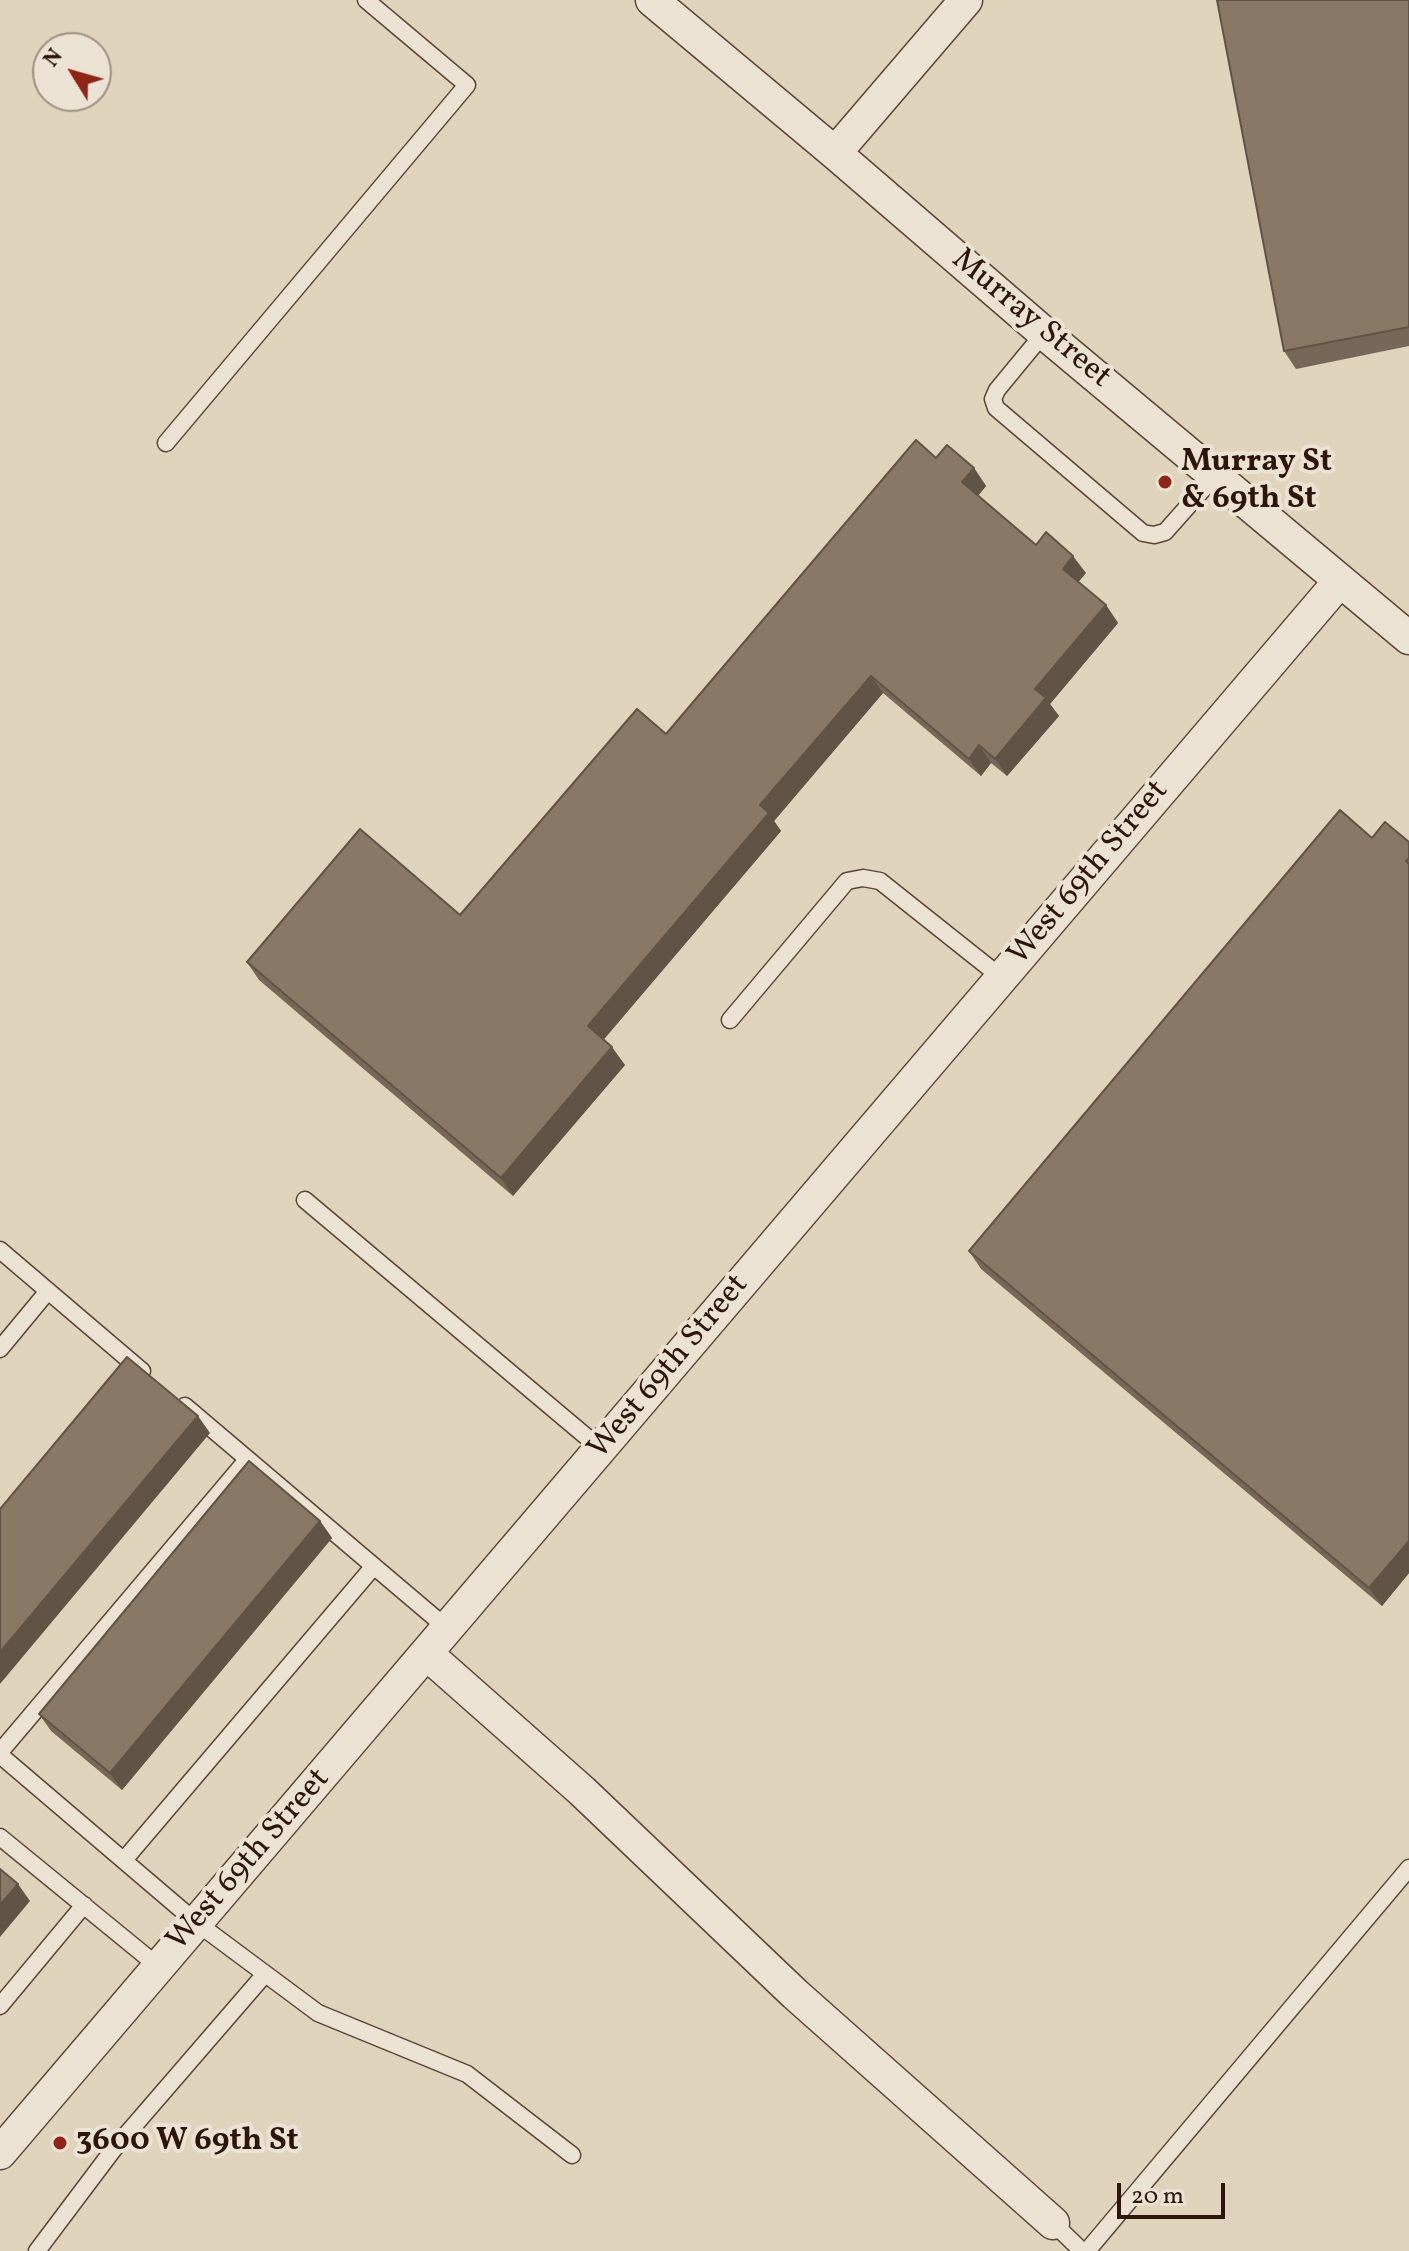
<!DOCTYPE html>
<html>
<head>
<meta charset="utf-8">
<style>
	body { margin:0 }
	#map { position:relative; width:1409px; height:2251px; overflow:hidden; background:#e0d3bb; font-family:Vollkorn,serif }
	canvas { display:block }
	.north { position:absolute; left:32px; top:32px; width:80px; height:80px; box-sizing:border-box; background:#ebe2d3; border:2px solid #9f9082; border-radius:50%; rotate:307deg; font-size:22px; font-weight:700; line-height:32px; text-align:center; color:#2d1509 }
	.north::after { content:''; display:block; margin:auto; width:28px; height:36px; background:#8f2418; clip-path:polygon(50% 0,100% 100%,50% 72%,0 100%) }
	.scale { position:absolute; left:1117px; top:2183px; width:108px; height:36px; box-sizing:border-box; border:4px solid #2d1509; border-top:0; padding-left:10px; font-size:24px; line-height:28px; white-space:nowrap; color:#2d1509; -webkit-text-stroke:6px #ebe2d3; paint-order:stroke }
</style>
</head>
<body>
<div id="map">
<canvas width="1409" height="2251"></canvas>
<div class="north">N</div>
<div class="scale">20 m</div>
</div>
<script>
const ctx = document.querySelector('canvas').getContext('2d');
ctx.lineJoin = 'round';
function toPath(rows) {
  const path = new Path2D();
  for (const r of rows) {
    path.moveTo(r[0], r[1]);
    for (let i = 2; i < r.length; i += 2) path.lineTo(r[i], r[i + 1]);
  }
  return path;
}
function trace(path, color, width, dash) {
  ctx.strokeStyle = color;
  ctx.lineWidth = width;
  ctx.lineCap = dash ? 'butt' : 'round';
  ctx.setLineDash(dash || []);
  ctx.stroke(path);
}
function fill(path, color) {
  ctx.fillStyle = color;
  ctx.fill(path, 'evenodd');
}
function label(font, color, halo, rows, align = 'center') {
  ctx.font = font + ' Vollkorn,serif';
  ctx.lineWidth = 8;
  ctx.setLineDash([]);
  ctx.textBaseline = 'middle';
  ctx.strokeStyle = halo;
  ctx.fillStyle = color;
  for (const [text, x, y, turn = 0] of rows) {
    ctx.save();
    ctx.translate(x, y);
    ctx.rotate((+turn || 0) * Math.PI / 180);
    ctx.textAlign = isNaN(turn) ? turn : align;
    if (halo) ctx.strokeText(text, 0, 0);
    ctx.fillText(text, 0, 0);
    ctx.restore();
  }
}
const lane = toPath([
	[1044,333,997,390,993,399,996,408,1143,533,1154,535,1165,532,1214,477],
	[166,443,467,85,366,0],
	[730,1020,847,881,863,878,880,881,1002,978],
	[305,1200,601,1449],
	[0,1250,142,1371],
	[0,1349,48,1291],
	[185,1406,448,1629],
	[0,1752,247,1460],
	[0,1755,197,1923,318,2013,467,2074,572,2155],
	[0,1837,159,1967],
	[124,1860,374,1566],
	[0,2006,84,1905],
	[1053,2223,1082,2251],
	[37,2251,113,2150,265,1974],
	[1087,2251,1409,1868]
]);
const street = toPath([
	[652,0,835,153,1044,333,1409,638],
	[835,153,966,0],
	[427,1654,582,1791,795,1994,1053,2223],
	[0,2153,1339,582]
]);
trace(lane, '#5a4436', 19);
trace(street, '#5a4436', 35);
trace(lane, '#ebe2d3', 16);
trace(street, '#ebe2d3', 32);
fill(toPath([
	[1409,0,1409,346,1296,369,1284,351],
	[936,458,974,468,986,486,978,496,1036,545,1086,573,1078,582,1106,605,1118,623,1050,704,1059,716,1007,776,991,763,981,776,883,693,774,821,781,831,603,1040,625,1065,513,1196,259,980,247,962,460,915,666,734],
	[1372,838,1409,842,1409,1573,1382,1606,981,1269,969,1251],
	[320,1521,332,1538,122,1790,51,1731,39,1714]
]), '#776758');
fill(toPath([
	[974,468,986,486,974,500,962,482],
	[1073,556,1086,573,1075,586,1063,569],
	[1106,605,1118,623,1050,704,1059,716,1007,776,995,759,1035,689],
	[871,676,883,693,774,821,781,831,600,1044,588,1026,760,805],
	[979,745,991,763,981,776,969,759],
	[612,1047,625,1065,513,1196,501,1178],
	[198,1416,210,1433,0,1684,0,1652],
	[320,1521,332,1538,122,1790,110,1773],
	[1409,1541,1409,1573,1382,1606,1369,1588],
	[18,1884,30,1901,0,1937,0,1905]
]), '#615447');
const building = toPath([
	[1217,0,1409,0,1409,327,1284,351,1217,0],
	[916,440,936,458,947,445,974,468,962,482,1036,545,1046,532,1073,556,1063,569,1106,605,1035,689,1046,698,995,759,979,745,969,759,871,676,760,805,769,813,588,1026,612,1047,501,1178,247,962,360,829,460,915,637,709,666,734,916,440],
	[1340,810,1372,838,1385,822,1409,842,1409,858,1406,861,1409,864,1409,1541,1369,1588,969,1251,1340,810],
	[127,1357,198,1416,0,1652,0,1509,127,1357],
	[249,1461,320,1521,110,1773,39,1714,249,1461],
	[0,1869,18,1884,0,1905,0,1869]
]);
fill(building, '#8a7866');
trace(building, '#615447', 2);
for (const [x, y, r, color] of [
	[1165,482,8,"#8f2418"],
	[60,2143,8,"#8f2418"]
]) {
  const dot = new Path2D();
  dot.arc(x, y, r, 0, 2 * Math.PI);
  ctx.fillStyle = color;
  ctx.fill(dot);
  trace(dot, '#ebe2d3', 3);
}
label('32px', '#2d1509', '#ebe2d3', [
	["Murray Street",1030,320,40],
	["West 69th Street",1090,874,-50],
	["West 69th Street",670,1368,-50],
	["West 69th Street",250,1861,-49]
]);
label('bold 32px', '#2d1509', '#ebe2d3', [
	["Murray St",1181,464],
	["& 69th St",1181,501],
	["3600 W 69th St",76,2143]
], 'left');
</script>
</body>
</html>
